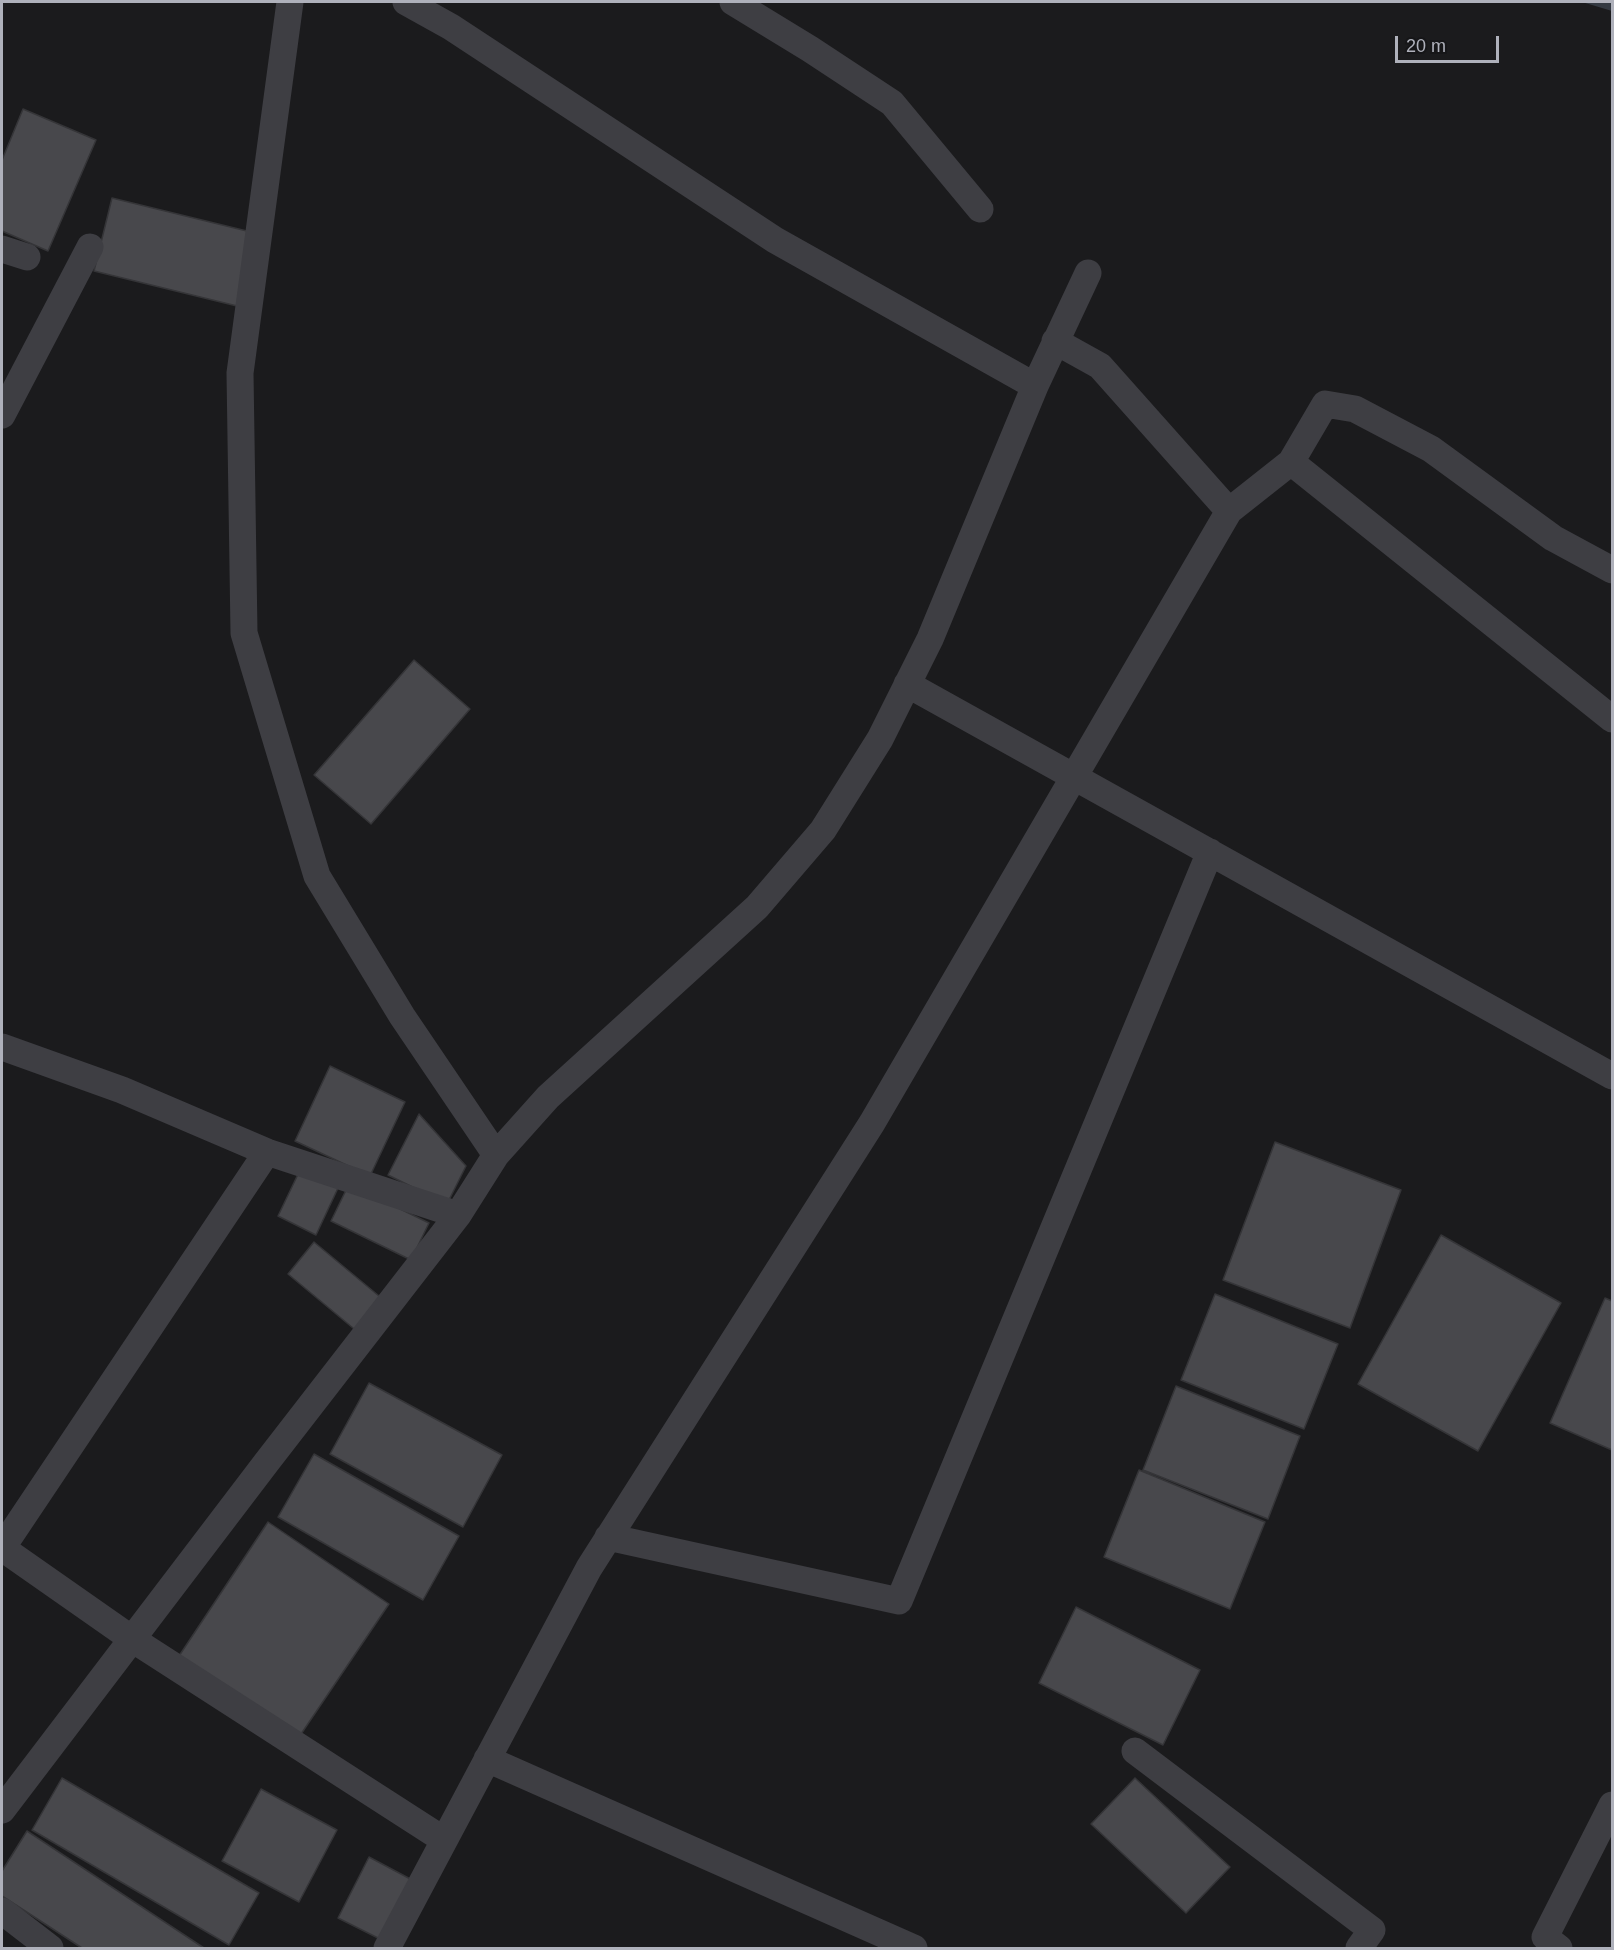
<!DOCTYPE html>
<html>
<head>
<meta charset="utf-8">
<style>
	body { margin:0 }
	#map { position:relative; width:1614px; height:1950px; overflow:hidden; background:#1b1b1d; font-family:Helvetica,sans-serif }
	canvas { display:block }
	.frame { position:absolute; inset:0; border:3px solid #afb1bb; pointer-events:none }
	.scale { position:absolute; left:1395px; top:36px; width:104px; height:27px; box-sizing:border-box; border:3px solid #afb1bb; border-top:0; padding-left:8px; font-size:18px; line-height:21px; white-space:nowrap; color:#afb1bb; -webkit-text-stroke:4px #161618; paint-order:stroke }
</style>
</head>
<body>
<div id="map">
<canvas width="1614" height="1950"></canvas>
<div class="frame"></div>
<div class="scale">20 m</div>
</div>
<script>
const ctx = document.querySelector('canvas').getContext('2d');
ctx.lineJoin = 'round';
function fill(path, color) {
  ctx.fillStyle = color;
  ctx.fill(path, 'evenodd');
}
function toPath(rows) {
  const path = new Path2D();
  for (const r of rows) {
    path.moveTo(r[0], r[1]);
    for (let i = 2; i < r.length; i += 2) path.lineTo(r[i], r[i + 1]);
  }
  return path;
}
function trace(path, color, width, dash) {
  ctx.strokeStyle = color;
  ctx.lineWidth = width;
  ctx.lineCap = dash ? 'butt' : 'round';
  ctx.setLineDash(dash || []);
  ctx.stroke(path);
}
fill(toPath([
	[1582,2,1612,2,1612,11]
]), '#343a42');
const building = toPath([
	[23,109,96,140,48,251,2,231,2,160,23,109],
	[112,198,255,233,237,306,94,271,112,198],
	[414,660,470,709,371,824,314,775,414,660],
	[330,1066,405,1102,370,1176,295,1141,330,1066],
	[419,1114,466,1166,447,1204,388,1175,419,1114],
	[1275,1142,1401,1190,1350,1328,1223,1280,1275,1142],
	[301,1168,339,1186,316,1235,278,1216,301,1168],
	[349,1184,429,1223,411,1260,331,1221,349,1184],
	[1441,1235,1561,1303,1478,1451,1358,1384,1441,1235],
	[314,1242,385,1301,359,1333,288,1274,314,1242],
	[1215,1294,1338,1344,1304,1429,1181,1380,1215,1294],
	[1605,1298,1612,1301,1612,1450,1550,1423,1605,1298],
	[369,1383,502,1455,463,1527,330,1454,369,1383],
	[1176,1386,1300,1436,1268,1519,1143,1470,1176,1386],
	[314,1454,459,1536,423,1600,278,1517,314,1454],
	[1139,1470,1265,1522,1230,1609,1104,1557,1139,1470],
	[268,1522,389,1604,299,1737,179,1656,268,1522],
	[1076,1607,1200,1670,1163,1745,1039,1683,1076,1607],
	[62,1778,259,1893,229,1945,32,1830,62,1778],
	[1135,1778,1230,1867,1186,1913,1091,1824,1135,1778],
	[261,1789,337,1830,299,1902,222,1861,261,1789],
	[27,1831,204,1948,82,1948,2,1896,2,1871,27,1831],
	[369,1857,416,1882,386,1942,338,1918,369,1857]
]);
fill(building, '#48484c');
trace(building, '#353538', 1.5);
trace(toPath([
	[290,2,240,373,244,633,317,876,402,1016,496,1155],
	[406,2,451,27,775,240,1035,386],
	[733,2,810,49,892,103,980,209],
	[2,249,27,257],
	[1055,341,1100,366,1229,511,1291,462,1325,404,1355,409,1431,449,1553,538,1612,570],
	[2,415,90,247],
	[1291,462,1612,719],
	[907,684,1612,1076],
	[2,1047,122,1090,267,1152,458,1215],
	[608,1537,899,1601,1210,852],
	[2,1548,132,1639,444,1840],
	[2,1548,267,1152],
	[1135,1751,1372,1930,1359,1948],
	[487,1759,914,1948],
	[2,1810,266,1463,458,1215,496,1155,548,1097,757,907,823,830,880,739,930,639,1035,386,1088,273],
	[2,1911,50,1948],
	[387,1948,589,1568,872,1123,1229,511],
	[1559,1948,1545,1937,1612,1805]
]), '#3e3e43', 27);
</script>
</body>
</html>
